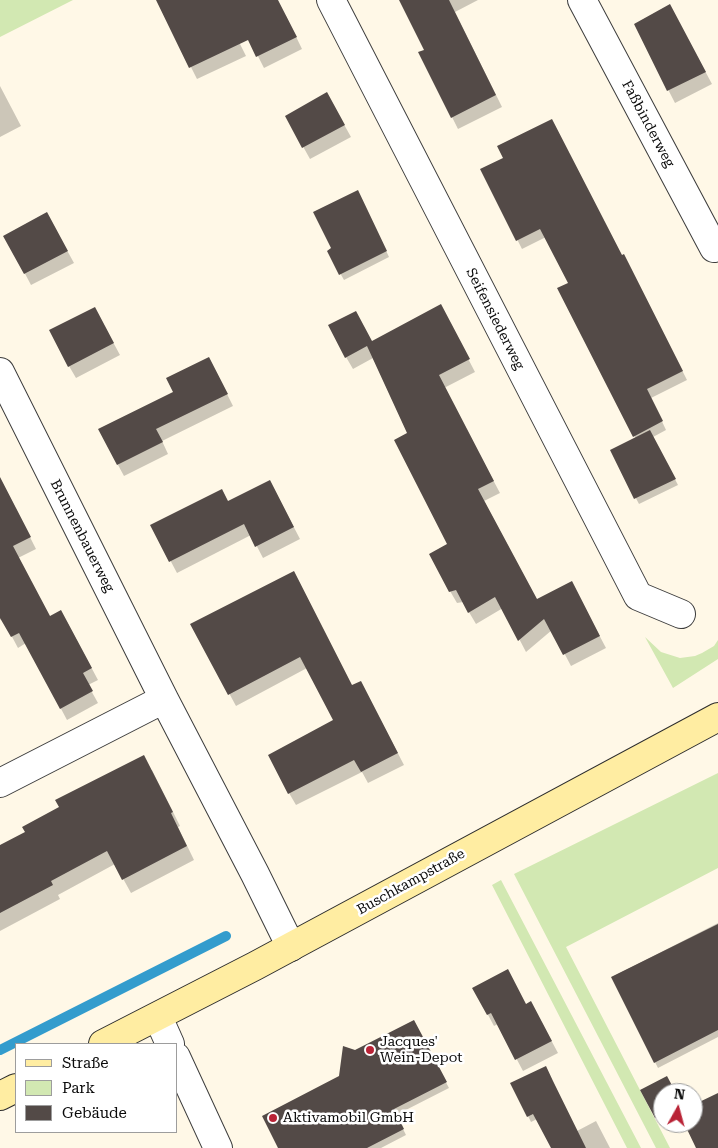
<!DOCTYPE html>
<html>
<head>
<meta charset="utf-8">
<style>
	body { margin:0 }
	#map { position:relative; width:718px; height:1148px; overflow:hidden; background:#fff8e7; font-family:"Roboto Serif",serif }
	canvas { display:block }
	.legend { position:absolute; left:15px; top:1043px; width:162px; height:90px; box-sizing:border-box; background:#fff; border:1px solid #9d9d9d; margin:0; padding:6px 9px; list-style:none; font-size:15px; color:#0a0a0a }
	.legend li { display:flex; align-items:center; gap:10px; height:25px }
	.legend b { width:25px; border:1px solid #9d9d9d }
	.north { position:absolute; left:653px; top:1083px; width:50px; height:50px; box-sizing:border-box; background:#fff; border:1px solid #9d9d9d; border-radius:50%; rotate:7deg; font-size:14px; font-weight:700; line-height:20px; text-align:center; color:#0a0a0a }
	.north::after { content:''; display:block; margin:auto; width:18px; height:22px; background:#b92336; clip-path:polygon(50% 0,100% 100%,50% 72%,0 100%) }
</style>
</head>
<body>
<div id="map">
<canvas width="718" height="1148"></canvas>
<ul class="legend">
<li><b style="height:6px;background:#ffeda2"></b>Straße</li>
<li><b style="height:14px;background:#d2e8b2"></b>Park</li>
<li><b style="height:14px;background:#534a47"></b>Gebäude</li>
</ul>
<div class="north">N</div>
</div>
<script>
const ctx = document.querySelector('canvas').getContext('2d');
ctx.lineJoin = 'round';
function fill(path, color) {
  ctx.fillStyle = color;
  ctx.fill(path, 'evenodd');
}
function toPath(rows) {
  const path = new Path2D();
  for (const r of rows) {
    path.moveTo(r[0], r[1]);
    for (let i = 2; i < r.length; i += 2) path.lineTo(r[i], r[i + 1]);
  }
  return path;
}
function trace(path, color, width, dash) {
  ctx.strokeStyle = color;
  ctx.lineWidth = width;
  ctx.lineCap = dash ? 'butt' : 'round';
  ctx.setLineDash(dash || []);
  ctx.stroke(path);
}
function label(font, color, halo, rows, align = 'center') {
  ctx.font = font + ' "Roboto Serif",serif';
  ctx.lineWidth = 5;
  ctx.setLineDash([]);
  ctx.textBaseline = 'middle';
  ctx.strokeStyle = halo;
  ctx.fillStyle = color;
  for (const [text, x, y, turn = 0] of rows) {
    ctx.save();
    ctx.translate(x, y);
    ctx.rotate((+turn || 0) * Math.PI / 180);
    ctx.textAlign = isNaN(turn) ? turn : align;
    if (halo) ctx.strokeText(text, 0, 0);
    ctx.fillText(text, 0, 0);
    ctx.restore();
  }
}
fill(toPath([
	[0,0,73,0,0,37],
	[645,637,661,652,680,658,695,656,702,653,714,646,718,640,718,659,673,688],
	[718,773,718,868,566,947,670,1148,656,1148,514,874],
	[501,880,641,1148,627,1148,492,885]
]), '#d2e8b2');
fill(toPath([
	[157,0,200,0,235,34,246,56,197,79],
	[400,0,478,0,455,12,502,107,458,129,452,117,426,50],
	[286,16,302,49,264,68,241,23],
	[676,17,712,84,675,103,635,25],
	[0,86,21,126,0,137],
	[327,94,351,137,310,159,286,116],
	[482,170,622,257,628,264,687,380,651,398,666,430,653,437,678,485,639,504,611,451,636,439,559,289,570,283,546,237,522,249],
	[361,198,389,257,344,280,328,252,332,248],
	[47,214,74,263,31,285,5,236],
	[447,318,475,372,444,388,500,493,484,501,537,600,578,595,606,648,571,666,552,630,526,652,503,608,476,624,463,602,457,603,450,591,449,544,408,434,373,358,353,369,346,357,372,342],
	[101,320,120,355,76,378,69,366],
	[215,370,233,406,162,441,168,454,124,476,118,465,175,392],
	[0,478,36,549,18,558,50,617,67,622,98,680,88,685,98,703,67,720,26,643,18,648,2,618,0,620],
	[276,493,300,539,263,558,251,535,177,573,152,526],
	[294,572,352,687,367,694,404,765,368,783,362,772,296,805,289,793,335,720,307,668,236,706,192,625],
	[152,770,180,826,178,827,194,860,131,893,115,864,58,895,60,899,0,931,0,846],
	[718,923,718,1037,658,1068,612,977],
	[474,989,526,1005,537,1014,558,1053,523,1071,498,1024,494,1026],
	[413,1021,449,1088,396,1115,406,1135,381,1148,280,1148,340,1077,355,1051],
	[512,1084,577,1131,596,1121,610,1148,552,1148,537,1119,531,1122],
	[642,1090,675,1093,663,1093,663,1121,659,1123]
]), '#0003');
trace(toPath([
	[0,1050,226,936]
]), '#339ccd', 10);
fill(toPath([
	[156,0,278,0,297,37,256,57,248,40,189,68],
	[399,0,449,0,496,95,451,118,418,52,424,50],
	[670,4,706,72,667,91,634,24],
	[327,92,345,125,302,148,285,116],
	[552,119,622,255,624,254,683,371,647,389,663,421,633,437,557,288,568,283,540,229,516,241,480,169,503,158,497,146],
	[358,190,387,251,339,275,327,251,331,248,313,212],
	[47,212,68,251,24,274,3,236],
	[441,304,470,359,439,375,494,481,478,489,537,599,572,581,600,636,563,655,544,619,518,641,495,597,468,613,456,590,449,592,429,554,447,544,394,440,407,433,367,346,345,358,328,325,356,311,372,341],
	[95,307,114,343,68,367,49,330],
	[209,357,228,394,156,429,163,442,117,465,98,429,173,392,166,378],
	[650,430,676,479,634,499,610,450],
	[0,477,31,537,13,546,50,616,61,610,92,668,83,673,93,691,60,709,19,633,11,637,0,618],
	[270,480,294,527,255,547,244,524,169,562,150,525,222,489,228,501],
	[294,571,352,685,361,681,398,753,361,772,354,760,288,794,268,755,333,720,300,657,228,695,190,624],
	[144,755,173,812,171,813,187,846,122,880,107,851,51,881,53,885,0,913,0,845,25,832,22,827,59,807,55,800],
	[718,924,718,1030,654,1063,611,977],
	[508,969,526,1004,531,1001,552,1041,515,1060,491,1013,487,1015,472,988],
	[414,1020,447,1082,394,1109,404,1129,367,1148,278,1148,262,1116,339,1076,343,1046,355,1050],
	[546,1066,553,1081,586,1148,551,1148,533,1114,527,1117,510,1083],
	[667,1076,676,1093,663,1093,663,1114,655,1118,640,1090],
	[718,1093,718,1148,696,1148,684,1123,693,1123,693,1105]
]), '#534a47');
const minor = toPath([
	[331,0,638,596,681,614],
	[582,0,714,248],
	[0,372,164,699,255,874,291,947],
	[0,783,164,699],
	[158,1017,170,1044],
	[176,1057,218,1148]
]);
const secondary = toPath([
	[103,1044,255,966,718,717],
	[0,1096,16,1088]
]);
trace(minor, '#3d3d3d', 30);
trace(secondary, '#2c2c2c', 30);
trace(minor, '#fff', 28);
trace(secondary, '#ffeda2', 28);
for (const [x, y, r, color] of [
	[370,1050,5,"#b92336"],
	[273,1118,5,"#b92336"]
]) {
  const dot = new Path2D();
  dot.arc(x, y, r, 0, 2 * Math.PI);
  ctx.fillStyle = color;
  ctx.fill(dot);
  trace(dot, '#fff', 2);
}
label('14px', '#0a0a0a', '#fff', [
	["Faßbinderweg",648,124,62],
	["Seifensiederweg",495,319,63],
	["Brunnenbauerweg",82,536,63],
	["Buschkampstraße",411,882,-29]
]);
label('14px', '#0a0a0a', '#fff', [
	["Jacques'",380,1042],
	["Wein-Depot",380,1058],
	["Aktivamobil GmbH",283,1118]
], 'left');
</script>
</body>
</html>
